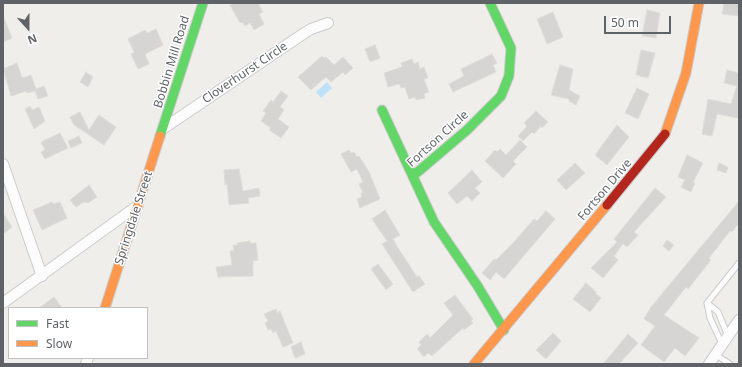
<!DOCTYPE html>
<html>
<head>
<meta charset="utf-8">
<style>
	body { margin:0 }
	#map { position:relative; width:742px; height:367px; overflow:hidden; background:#efeeea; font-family:"Noto Sans",sans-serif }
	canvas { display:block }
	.frame { position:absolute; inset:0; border:4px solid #5f6368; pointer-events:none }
	.legend { position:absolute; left:8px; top:307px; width:140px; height:52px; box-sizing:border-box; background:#fff; border:1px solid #bfc1c3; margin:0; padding:5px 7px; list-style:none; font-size:12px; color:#5f6368 }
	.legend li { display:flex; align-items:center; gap:8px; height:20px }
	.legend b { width:20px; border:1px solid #bfc1c3 }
	.north { position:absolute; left:8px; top:8px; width:40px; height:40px; -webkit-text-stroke:3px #fff; paint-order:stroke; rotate:159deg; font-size:11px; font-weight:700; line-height:16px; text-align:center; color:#5f6368 }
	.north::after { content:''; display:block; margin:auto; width:14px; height:18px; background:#5f6368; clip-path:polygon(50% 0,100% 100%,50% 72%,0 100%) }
	.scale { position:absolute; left:604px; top:16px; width:67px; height:18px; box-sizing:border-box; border:2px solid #5f6368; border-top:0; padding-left:5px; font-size:12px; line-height:14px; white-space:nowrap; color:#5f6368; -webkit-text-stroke:3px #fff; paint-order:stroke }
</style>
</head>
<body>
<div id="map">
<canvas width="742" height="367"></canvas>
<div class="frame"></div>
<ul class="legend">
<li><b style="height:5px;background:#63d668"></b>Fast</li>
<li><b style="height:5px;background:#ff974d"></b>Slow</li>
</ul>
<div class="north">N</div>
<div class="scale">50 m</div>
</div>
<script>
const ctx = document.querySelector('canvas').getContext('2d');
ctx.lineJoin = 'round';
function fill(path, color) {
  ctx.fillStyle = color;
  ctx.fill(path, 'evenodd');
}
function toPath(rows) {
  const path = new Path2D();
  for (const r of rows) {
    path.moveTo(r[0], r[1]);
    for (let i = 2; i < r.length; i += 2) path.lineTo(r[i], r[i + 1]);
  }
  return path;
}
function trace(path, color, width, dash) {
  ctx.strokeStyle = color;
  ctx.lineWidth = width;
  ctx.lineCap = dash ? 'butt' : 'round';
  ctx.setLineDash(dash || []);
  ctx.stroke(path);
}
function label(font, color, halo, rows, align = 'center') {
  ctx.font = font + ' "Noto Sans",sans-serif';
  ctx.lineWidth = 3;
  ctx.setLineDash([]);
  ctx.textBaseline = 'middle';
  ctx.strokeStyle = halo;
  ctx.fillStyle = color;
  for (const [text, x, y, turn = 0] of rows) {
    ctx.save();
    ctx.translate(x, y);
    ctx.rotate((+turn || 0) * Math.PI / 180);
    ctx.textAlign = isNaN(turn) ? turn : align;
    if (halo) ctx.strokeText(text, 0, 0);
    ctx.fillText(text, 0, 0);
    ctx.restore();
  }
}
fill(toPath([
	[327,82,332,88,321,98,316,92]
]), '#bfe0f9');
const building = toPath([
	[234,3,258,3,263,12,259,14,264,24,254,30,250,23,245,26,242,22,240,23,230,5,234,3],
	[724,3,739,3,739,16,722,14,724,3],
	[647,10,660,13,656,38,642,36,647,10],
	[553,12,563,37,547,44,537,19,553,12],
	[3,16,12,38,3,42,3,16],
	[156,29,163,45,145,54,149,64,138,69,131,54,134,52,128,39,145,30,147,33,156,29],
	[375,45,380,58,370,62,365,49,375,45],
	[641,50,655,53,648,78,636,75,641,50],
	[492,54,497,63,493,65,496,72,453,92,449,84,464,76,461,69,492,54],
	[322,56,324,58,326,57,334,65,343,57,353,68,345,75,343,72,331,82,326,77,311,90,298,77,322,56],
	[412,59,414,64,418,62,420,69,424,67,428,78,424,79,429,92,424,94,425,98,416,100,415,97,409,99,405,87,401,88,399,84,388,87,384,73,402,67,401,63,412,59],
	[17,63,22,78,31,75,36,89,44,86,48,96,38,99,35,91,27,93,26,91,11,96,3,69,17,63],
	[560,65,573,69,569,90,580,96,576,105,569,101,569,99,551,95,560,65],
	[727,70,739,73,738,118,717,114,712,136,702,134,708,99,731,104,737,86,724,83,727,70],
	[86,72,93,77,88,87,80,82,86,72],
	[637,88,649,94,638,119,625,113,637,88],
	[281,91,288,96,280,107,284,110,278,119,289,127,281,138,269,130,271,128,261,121,266,113,263,111,271,100,273,102,281,91],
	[30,106,32,110,39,107,45,121,34,129,25,109,30,106],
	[536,111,548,122,542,128,541,126,534,134,532,132,523,141,518,136,527,126,524,123,536,111],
	[80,112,89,130,99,115,116,127,104,145,74,125,70,117,80,112],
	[617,125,629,137,607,165,595,155,617,125],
	[60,133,68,148,45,159,41,152,45,150,41,142,60,133],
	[79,136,82,143,71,148,68,141,79,136],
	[520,140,527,147,513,161,516,164,503,178,485,161,495,150,497,152,500,149,506,155,520,140],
	[349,150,351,153,354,152,357,157,359,156,369,172,380,199,360,208,357,199,362,197,361,193,363,193,359,184,363,182,357,169,351,172,341,154,349,150],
	[687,155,703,163,693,182,695,183,691,192,681,187,685,180,678,177,687,155],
	[575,163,585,173,566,190,557,180,575,163],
	[719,163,728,167,726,173,717,170,719,163],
	[239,169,243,191,259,188,260,196,248,198,249,203,229,205,227,184,225,185,224,170,239,169],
	[472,170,482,182,475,188,480,193,472,201,467,196,457,204,448,193,472,170],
	[89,185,97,197,88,203,84,202,76,207,70,200,89,185],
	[655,188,666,197,634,232,638,235,627,247,623,244,614,256,618,260,603,278,591,268,617,242,614,239,655,188],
	[739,201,739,223,732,232,730,231,709,258,711,260,688,289,686,287,664,315,699,338,685,356,675,348,664,362,641,345,655,326,644,319,651,307,739,201],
	[52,202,53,204,60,202,67,218,42,230,33,210,52,202],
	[385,210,400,235,393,239,398,248,417,277,419,276,425,284,413,292,382,244,387,241,372,219,385,210],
	[546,211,555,219,504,279,496,272,490,280,482,273,494,259,496,260,513,243,534,219,537,221,546,211],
	[3,213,12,227,3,234,3,213],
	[667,240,674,245,669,251,663,246,667,240],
	[250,241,250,243,256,243,258,260,253,261,253,276,218,277,216,267,232,265,230,251,234,250,233,245,238,245,237,243,250,241],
	[378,264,393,284,386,290,371,269,378,264],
	[586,283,596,292,595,293,601,298,590,312,573,299,586,283],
	[455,295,473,319,471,321,473,323,464,330,463,328,432,356,428,353,424,357,417,349,421,345,419,342,427,334,430,338,453,315,444,303,455,295],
	[54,297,62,308,39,308,54,297],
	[276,309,277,313,280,311,293,343,283,347,276,331,273,333,271,329,268,330,265,323,268,321,264,314,276,309],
	[553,333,561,341,546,359,536,350,553,333],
	[628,334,638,343,619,364,603,364,628,334],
	[301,342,305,354,295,358,291,347,301,342]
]);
fill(building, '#d6d5d3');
trace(building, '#deddd9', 1);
const lane = toPath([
	[707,303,718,312,728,336],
	[722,344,710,318,707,303,739,263],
	[716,355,730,364]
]);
const street = toPath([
	[164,128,303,34,311,29,328,23],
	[3,164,42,276],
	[3,303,137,206],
	[86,364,88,358],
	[709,364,739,320]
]);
const fast = toPath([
	[382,110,434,222,477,285,504,330],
	[160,136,203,3],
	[413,176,467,130,501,96,509,76,511,48,490,3]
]);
const slow = toPath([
	[665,134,686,73,699,3],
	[105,308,160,136],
	[474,364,607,205]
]);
const jam = toPath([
	[607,205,665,134]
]);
trace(lane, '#cbcccc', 7);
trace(street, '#cbcccc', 12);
trace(fast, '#cacacb', 11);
trace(slow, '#cacacb', 11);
trace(jam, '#cacacb', 11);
trace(lane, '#fdfcfc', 5);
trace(street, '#fdfcfc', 10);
trace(fast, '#63d668', 9);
trace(slow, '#ff974d', 9);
trace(jam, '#b3261e', 9);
label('12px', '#5f6368', '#fff', [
	["Bobbin Mill Road",172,62,-73],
	["Cloverhurst Circle",245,73,-34],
	["Fortson Circle",438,139,-42],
	["Fortson Drive",605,190,-50],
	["Springdale Street",134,218,-72]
]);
</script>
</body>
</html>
